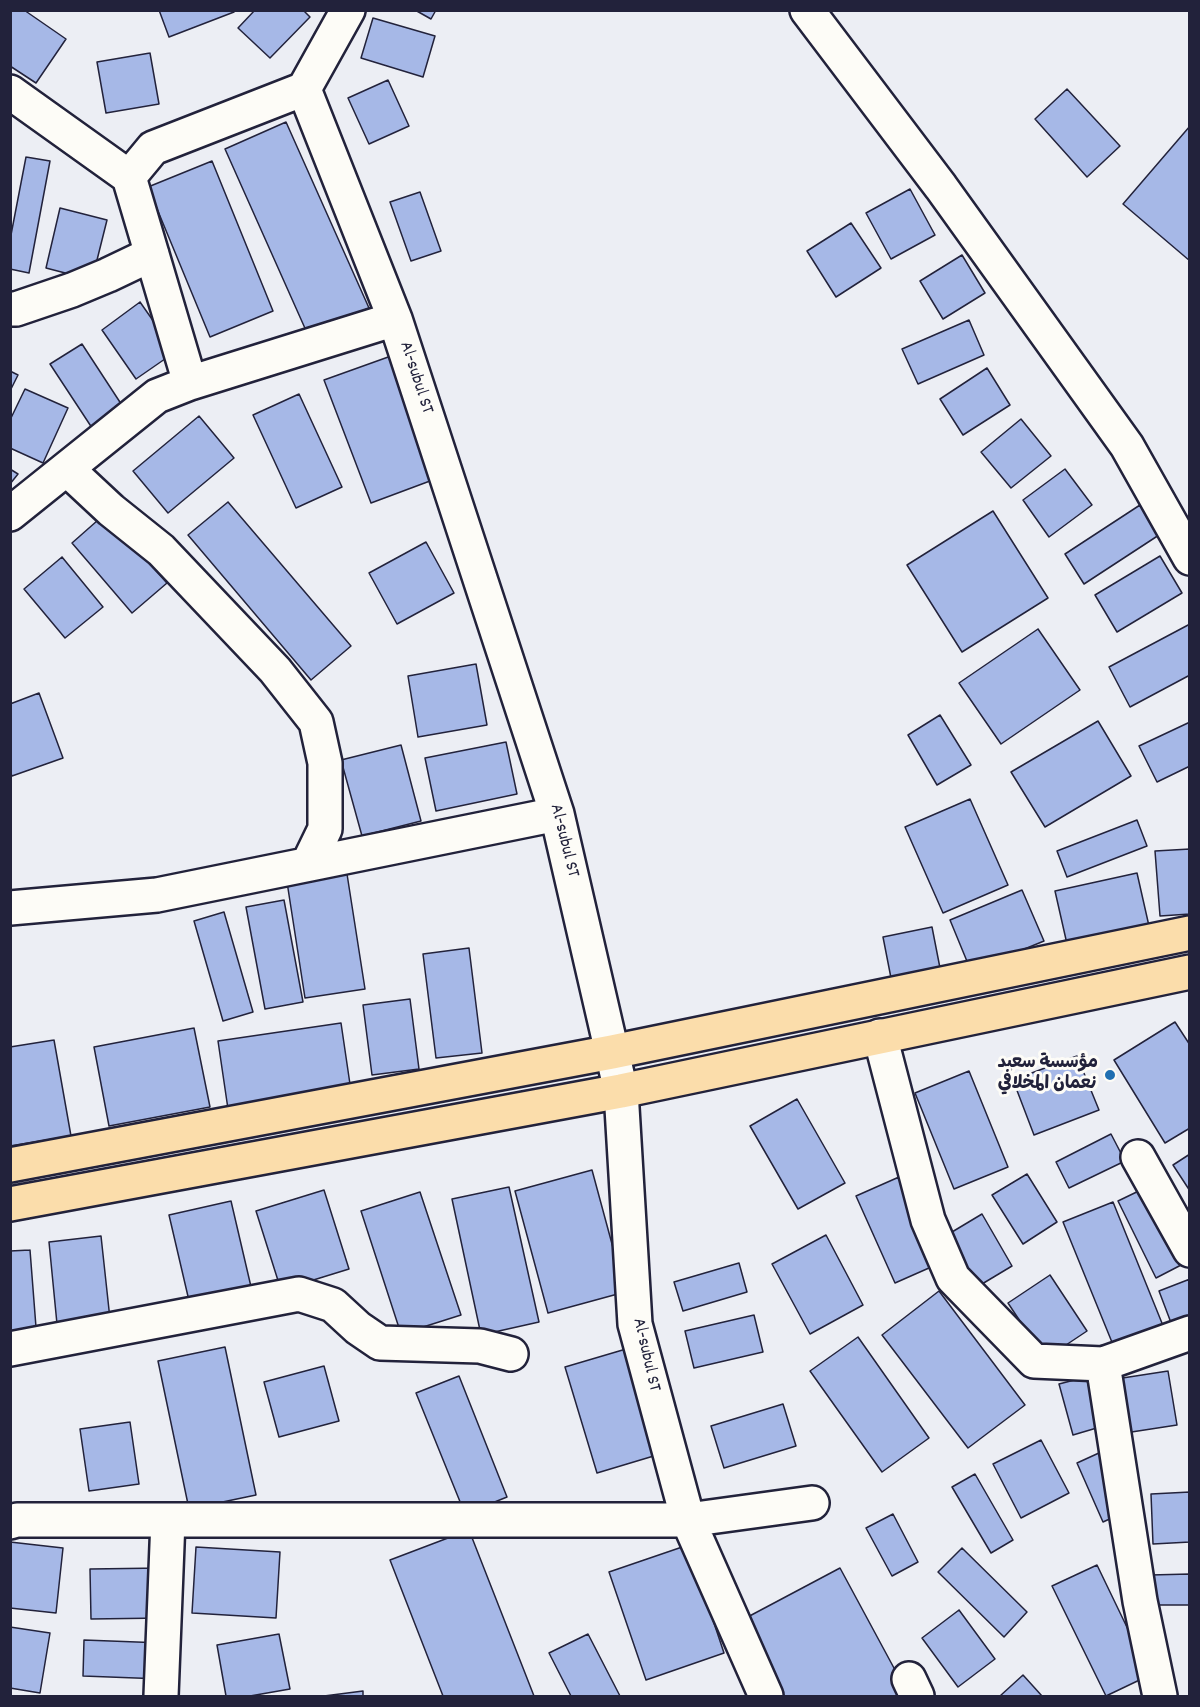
<!DOCTYPE html>
<html>
<head>
<meta charset="utf-8">
<style>
	body { margin:0 }
	#map { position:relative; width:1200px; height:1707px; overflow:hidden; background:#eceef4; font-family:Dekko,sans-serif }
	canvas { display:block }
	.frame { position:absolute; inset:0; border:12px solid #22223b; pointer-events:none }
</style>
</head>
<body>
<div id="map">
<canvas width="1200" height="1707"></canvas>
<div class="frame"></div>
</div>
<script>
const ctx = document.querySelector('canvas').getContext('2d');
ctx.lineJoin = 'round';
function fill(path, color) {
  ctx.fillStyle = color;
  ctx.fill(path, 'evenodd');
}
function toPath(rows) {
  const path = new Path2D();
  for (const r of rows) {
    path.moveTo(r[0], r[1]);
    for (let i = 2; i < r.length; i += 2) path.lineTo(r[i], r[i + 1]);
  }
  return path;
}
function trace(path, color, width, dash) {
  ctx.strokeStyle = color;
  ctx.lineWidth = width;
  ctx.lineCap = dash ? 'butt' : 'round';
  ctx.setLineDash(dash || []);
  ctx.stroke(path);
}
function label(font, color, halo, rows, align = 'center') {
  ctx.font = font + ' Dekko,"Playpen Sans Arabic",sans-serif';
  ctx.lineWidth = 6;
  ctx.setLineDash([]);
  ctx.textBaseline = 'middle';
  ctx.strokeStyle = halo;
  ctx.fillStyle = color;
  for (const [text, x, y, turn = 0] of rows) {
    ctx.save();
    ctx.translate(x, y);
    ctx.rotate((+turn || 0) * Math.PI / 180);
    ctx.textAlign = isNaN(turn) ? turn : align;
    if (halo) ctx.strokeText(text, 0, 0);
    ctx.fillText(text, 0, 0);
    ctx.restore();
  }
}
const building = toPath([
	[10,10,24,10,66,39,36,83,10,66,10,10],
	[159,10,234,10,234,12,169,37,159,10],
	[255,10,303,10,310,17,270,58,238,28,255,10],
	[415,10,436,10,431,19,415,10],
	[373,18,435,36,423,77,361,58,373,18],
	[150,53,159,104,106,113,97,62,150,53],
	[388,80,409,126,369,144,348,98,388,80],
	[1067,89,1120,146,1087,177,1035,119,1067,89],
	[286,122,369,308,308,335,225,149,286,122],
	[1190,126,1190,261,1123,204,1190,126],
	[26,157,50,161,29,273,10,269,10,240,26,157],
	[212,161,273,311,210,337,148,187,212,161],
	[910,189,935,235,891,259,866,213,910,189],
	[420,192,441,251,411,261,390,202,420,192],
	[60,208,107,220,92,280,46,268,60,208],
	[851,223,881,268,836,297,807,251,851,223],
	[962,255,985,293,943,319,920,281,962,255],
	[140,302,175,352,136,379,102,330,140,302],
	[969,320,984,355,918,384,902,349,969,320],
	[82,344,129,416,98,437,50,364,82,344],
	[391,356,438,478,371,503,324,380,391,356],
	[987,368,1010,405,963,435,940,399,987,368],
	[10,371,18,375,10,391,10,371],
	[25,389,68,408,43,463,10,448,10,420,25,389],
	[299,394,342,487,296,508,253,415,299,394],
	[199,416,234,458,168,513,133,471,199,416],
	[1021,419,1051,456,1011,488,981,452,1021,419],
	[10,469,18,474,10,484,10,469],
	[1065,469,1092,505,1049,537,1023,500,1065,469],
	[228,502,351,646,311,680,188,535,228,502],
	[1140,505,1159,535,1084,584,1065,554,1140,505],
	[993,511,1048,598,962,652,907,565,993,511],
	[106,513,167,583,132,613,72,543,106,513],
	[426,542,454,593,397,624,369,573,426,542],
	[1160,556,1182,593,1117,632,1095,595,1160,556],
	[62,557,103,607,65,638,24,589,62,557],
	[1190,624,1190,675,1130,707,1109,667,1190,624],
	[1038,629,1080,690,1001,744,959,683,1038,629],
	[476,664,487,725,418,737,408,676,476,664],
	[39,693,63,758,12,776,10,771,10,704,39,693],
	[940,715,971,765,937,785,908,735,940,715],
	[1098,721,1131,776,1045,827,1011,772,1098,721],
	[1190,722,1190,766,1157,782,1139,746,1190,722],
	[506,742,517,794,436,811,425,758,506,742],
	[401,745,421,821,362,836,341,760,401,745],
	[970,799,1008,885,943,913,905,827,970,799],
	[1137,820,1147,846,1067,877,1057,851,1137,820],
	[1190,849,1190,914,1160,916,1155,851,1190,849],
	[1137,873,1149,926,1067,944,1055,891,1137,873],
	[347,874,365,989,305,998,287,882,347,874],
	[1022,890,1044,941,971,971,950,920,1022,890],
	[284,900,303,1002,265,1009,246,907,284,900],
	[224,912,253,1012,223,1021,194,921,224,912],
	[932,927,940,968,891,978,883,937,932,927],
	[469,948,482,1053,436,1058,423,954,469,948],
	[410,999,419,1069,372,1075,363,1005,410,999],
	[1175,1022,1190,1045,1190,1128,1165,1143,1114,1060,1175,1022],
	[341,1023,351,1091,228,1109,218,1041,341,1023],
	[194,1028,210,1107,109,1126,94,1047,194,1028],
	[54,1040,71,1136,10,1146,10,1047,54,1040],
	[1077,1056,1099,1110,1034,1135,1013,1080,1077,1056],
	[969,1071,1008,1167,954,1189,915,1093,969,1071],
	[797,1099,845,1183,798,1209,750,1126,797,1099],
	[1111,1134,1125,1161,1069,1188,1056,1162,1111,1134],
	[1190,1154,1190,1191,1173,1165,1190,1154],
	[592,1170,625,1292,548,1313,515,1191,592,1170],
	[1027,1174,1057,1222,1023,1244,992,1195,1027,1174],
	[899,1177,938,1264,895,1283,856,1196,899,1177],
	[509,1187,539,1322,481,1335,452,1199,509,1187],
	[1147,1187,1185,1263,1156,1278,1118,1201,1147,1187],
	[324,1190,349,1269,281,1290,256,1211,324,1190],
	[420,1192,461,1315,401,1334,361,1211,420,1192],
	[231,1201,252,1291,190,1305,169,1215,231,1201],
	[1113,1202,1168,1338,1118,1357,1063,1222,1113,1202],
	[982,1214,1012,1266,977,1287,947,1235,982,1214],
	[826,1235,863,1305,810,1334,772,1264,826,1235],
	[101,1236,110,1319,57,1324,49,1242,101,1236],
	[30,1250,37,1340,10,1342,10,1251,30,1250],
	[739,1263,747,1292,683,1311,674,1282,739,1263],
	[1050,1275,1087,1331,1045,1359,1008,1303,1050,1275],
	[1190,1279,1190,1322,1173,1328,1159,1291,1190,1279],
	[939,1291,1025,1405,968,1448,882,1335,939,1291],
	[754,1315,763,1352,694,1368,685,1331,754,1315],
	[858,1337,929,1438,882,1472,810,1371,858,1337],
	[225,1347,256,1495,189,1509,158,1361,225,1347],
	[626,1349,657,1455,597,1473,565,1367,626,1349],
	[324,1366,339,1421,279,1437,264,1382,324,1366],
	[1168,1371,1177,1425,1125,1433,1116,1379,1168,1371],
	[459,1376,507,1497,465,1514,416,1393,459,1376],
	[1086,1377,1100,1427,1073,1435,1059,1384,1086,1377],
	[783,1404,796,1446,724,1468,711,1426,783,1404],
	[130,1422,139,1484,89,1491,80,1429,130,1422],
	[1041,1440,1069,1493,1021,1518,993,1464,1041,1440],
	[1112,1447,1138,1506,1103,1522,1077,1463,1112,1447],
	[975,1474,1013,1540,991,1553,952,1487,975,1474],
	[1190,1492,1190,1542,1153,1544,1151,1494,1190,1492],
	[893,1514,918,1562,892,1576,866,1528,893,1514],
	[469,1530,534,1696,443,1696,390,1560,469,1530],
	[10,1542,63,1548,56,1613,10,1608,10,1542],
	[688,1545,724,1653,646,1680,609,1572,688,1545],
	[196,1547,280,1552,276,1618,192,1613,196,1547],
	[962,1548,1027,1612,1004,1637,938,1572,962,1548],
	[1097,1565,1150,1675,1106,1696,1052,1586,1097,1565],
	[162,1568,163,1618,91,1619,90,1569,162,1568],
	[840,1568,908,1694,904,1696,783,1696,742,1620,840,1568],
	[1190,1574,1190,1605,1150,1605,1150,1575,1190,1574],
	[959,1610,995,1659,958,1687,922,1638,959,1610],
	[10,1627,50,1633,40,1693,10,1688,10,1627],
	[279,1634,290,1689,250,1696,226,1696,217,1645,279,1634],
	[588,1634,620,1696,571,1696,549,1653,588,1634],
	[84,1640,163,1643,162,1679,83,1676,84,1640],
	[1023,1675,1042,1696,1000,1696,1023,1675],
	[363,1691,363,1696,324,1696,363,1691]
]);
fill(building, '#a6b8e7');
trace(building, '#22223b', 1.5);
const minor = toPath([
	[348,10,304,89,395,319,557,814,621,1091,635,1324,688,1520,766,1696],
	[807,10,941,187,1127,446,1190,558],
	[10,92,129,177],
	[10,309,16,309,72,290,108,275,152,254],
	[190,383,129,177,153,148,304,89],
	[67,469,111,510,161,550,275,670,316,722,325,763,325,829,308,864],
	[10,514,157,396,190,383,395,319],
	[10,908,157,895,557,814],
	[880,1036,928,1220,953,1278,1034,1361,1103,1364,1190,1333],
	[1138,1157,1190,1250],
	[10,1349,299,1294,333,1305,358,1328,380,1343,480,1346,511,1354],
	[1103,1364,1140,1601,1160,1696],
	[10,1522,17,1520,688,1520,812,1503],
	[909,1679,917,1696],
	[161,1696,168,1520]
]);
const major = toPath([
	[10,1165,612,1052,1190,933],
	[10,1204,621,1091,1190,972]
]);
trace(minor, '#22223b', 38);
trace(major, '#22223b', 38);
trace(minor, '#fdfcf7', 33);
trace(major, '#fbddab', 33);
for (const [x, y, r, color] of [
	[1110,1075,6,"#1f6fb2"]
]) {
  const dot = new Path2D();
  dot.arc(x, y, r, 0, 2 * Math.PI);
  ctx.fillStyle = color;
  ctx.fill(dot);
  trace(dot, '#fdfcf7', 2);
}
label('18px', '#22223b', '#fdfcf7', [
	["Al-subul ST",415,378,72],
	["Al-subul ST",563,841,76],
	["Al-subul ST",645,1355,77]
]);
label('bold 18px', '#22223b', '#fdfcf7', [
	["مؤسسة سعيد",1098,1065],
	["نعمان المخلافي",1098,1086]
], 'right');
</script>
</body>
</html>
